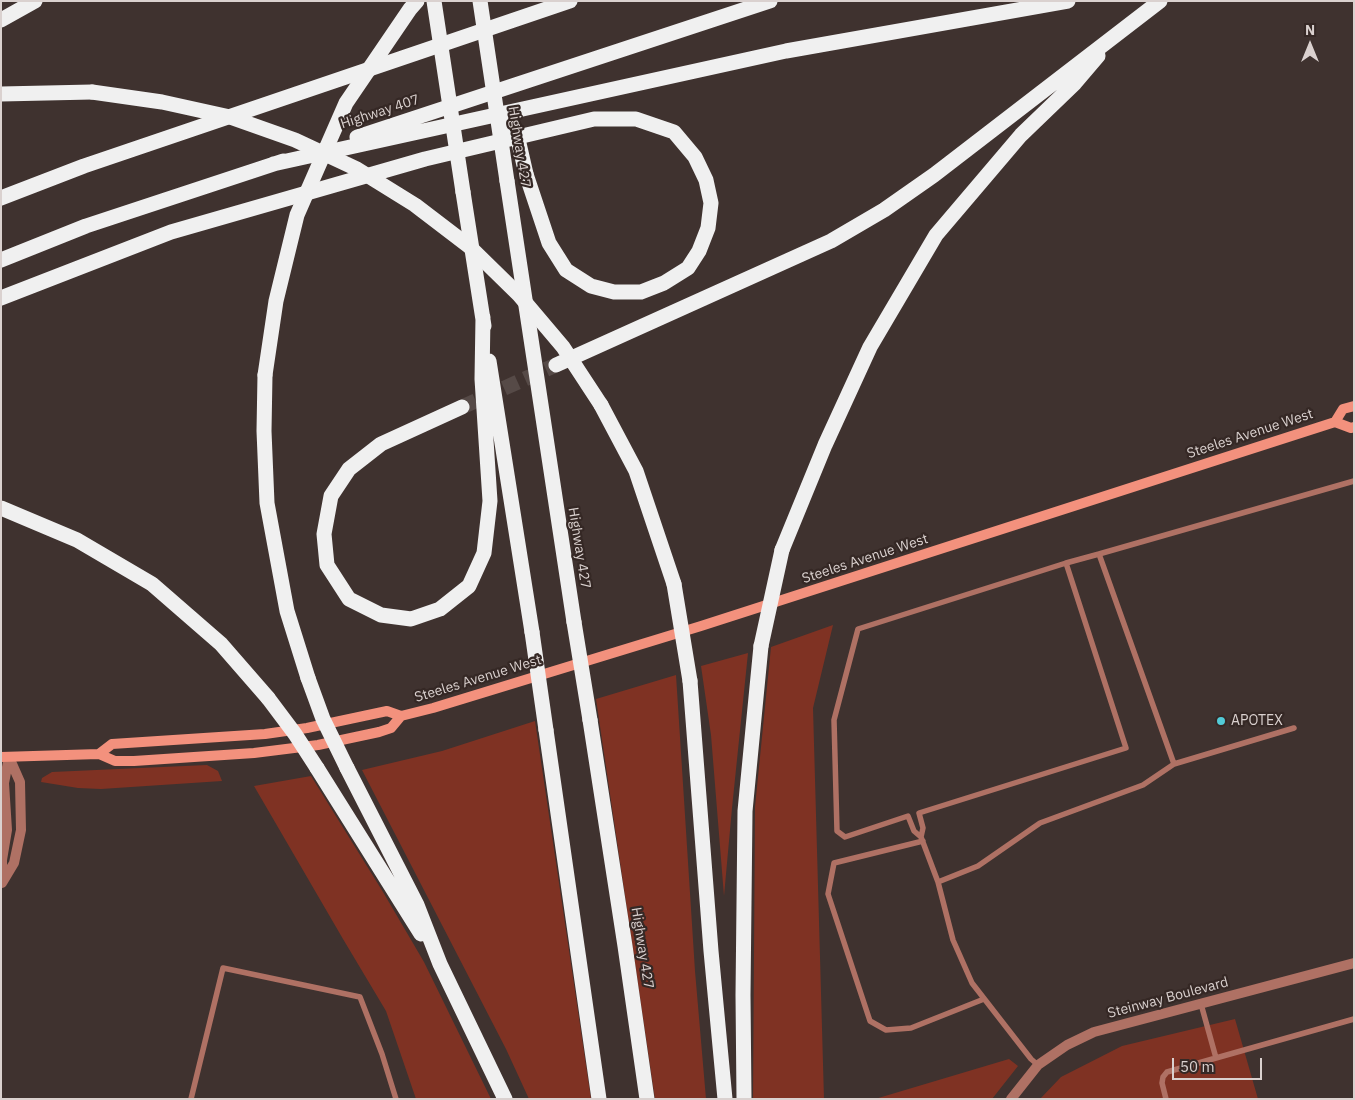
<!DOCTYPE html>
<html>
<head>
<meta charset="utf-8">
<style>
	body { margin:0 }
	#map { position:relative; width:1355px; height:1100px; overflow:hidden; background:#3f322f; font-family:"IBM Plex Sans",sans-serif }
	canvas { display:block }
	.frame { position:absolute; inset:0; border:2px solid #dad1cf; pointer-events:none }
	.north { position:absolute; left:1285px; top:20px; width:50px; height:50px; -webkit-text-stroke:4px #352825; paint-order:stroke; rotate:0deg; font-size:14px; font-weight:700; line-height:20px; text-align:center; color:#dad1cf }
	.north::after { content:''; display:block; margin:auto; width:18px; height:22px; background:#dad1cf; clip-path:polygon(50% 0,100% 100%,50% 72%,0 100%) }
	.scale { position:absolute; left:1172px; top:1058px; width:90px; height:22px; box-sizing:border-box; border:2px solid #dad1cf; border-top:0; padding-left:6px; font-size:15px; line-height:18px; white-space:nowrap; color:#dad1cf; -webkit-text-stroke:4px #352825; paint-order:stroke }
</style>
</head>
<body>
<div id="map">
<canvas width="1355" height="1100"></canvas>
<div class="frame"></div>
<div class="north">N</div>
<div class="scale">50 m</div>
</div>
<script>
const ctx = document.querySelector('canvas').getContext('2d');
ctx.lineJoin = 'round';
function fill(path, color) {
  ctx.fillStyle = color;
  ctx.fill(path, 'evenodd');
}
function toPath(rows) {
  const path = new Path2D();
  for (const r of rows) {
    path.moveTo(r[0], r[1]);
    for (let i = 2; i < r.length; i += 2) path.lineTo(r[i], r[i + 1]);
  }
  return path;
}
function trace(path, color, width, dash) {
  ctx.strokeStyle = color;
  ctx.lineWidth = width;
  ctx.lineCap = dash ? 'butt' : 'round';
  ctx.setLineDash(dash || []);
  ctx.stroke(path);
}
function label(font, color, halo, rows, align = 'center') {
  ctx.font = font + ' "IBM Plex Sans",sans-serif';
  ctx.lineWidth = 4.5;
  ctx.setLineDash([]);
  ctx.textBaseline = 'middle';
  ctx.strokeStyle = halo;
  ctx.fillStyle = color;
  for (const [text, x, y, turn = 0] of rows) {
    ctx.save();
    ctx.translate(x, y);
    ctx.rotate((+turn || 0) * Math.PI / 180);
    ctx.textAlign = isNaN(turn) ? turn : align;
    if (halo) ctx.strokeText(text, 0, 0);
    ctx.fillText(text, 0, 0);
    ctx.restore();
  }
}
fill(toPath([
	[833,625,813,708,824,1099,753,1099,755,807,771,647],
	[748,653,732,808,724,896,711,735,701,666],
	[676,675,695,971,706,1099,655,1099,596,699],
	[535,721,591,1099,529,1099,506,1049,362,770,442,751],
	[207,765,218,771,222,781,101,789,78,788,41,782,42,778,52,772],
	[311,776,383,892,424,962,491,1099,416,1099,386,1011,343,939,254,786],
	[1235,1019,1258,1099,1040,1099,1061,1077,1122,1046],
	[1009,1059,1018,1066,992,1099,875,1099]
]), '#7f3223');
trace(toPath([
	[462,407,556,365]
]), '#564a47', 15, [15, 8]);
trace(toPath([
	[1066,563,1099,554],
	[1294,728,1174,764,1099,554,1354,481],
	[921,837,914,831,908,816,845,837,837,831,834,720,858,629,1066,563,1126,748,919,813,923,828,921,837,938,882],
	[923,841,834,863,828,894,870,1021,886,1030,911,1028,984,999],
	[1201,1004,1216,1058,1354,1019],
	[1038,1065,1031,1059,972,983,953,940,938,882,978,866,1040,823,1143,785,1174,764],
	[191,1099,223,968,360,997,382,1054,396,1099],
	[1166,1099,1162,1083,1163,1077,1167,1072,1216,1058]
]), '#af7164', 5.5);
trace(toPath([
	[2,882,2,860,7,830,4,783,9,757],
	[2,883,14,863,21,830,20,782,9,757],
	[1011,1099,1038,1065,1067,1045,1094,1032,1354,963]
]), '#af7164', 10);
trace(toPath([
	[1335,422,1351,428,1354,427],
	[99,754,112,744,265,734,307,728,387,711,401,716,433,708,701,626,1335,422,1343,409,1354,406],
	[1,757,99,754,115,761,134,761,254,753,318,745,379,732,391,728,401,716]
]), '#f3917d', 10);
trace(toPath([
	[1,20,35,1],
	[1,94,92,92],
	[357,137,770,1],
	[273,164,786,51,1068,1],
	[507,181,574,622],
	[463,192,484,326],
	[1,198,84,166,570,1],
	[1,260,86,226,283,161],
	[1,298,171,232,425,159,594,119,636,119,674,132,695,157,706,180,711,203,708,228,699,251,688,268,664,283,641,292,614,292,591,286,566,270,549,243,526,174],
	[489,361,532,632],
	[556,365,831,241,884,210,934,175,1160,1],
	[265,375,264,431,267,503,287,611,308,678],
	[601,405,636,471,674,584],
	[462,407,381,444,349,469,331,496,324,534,327,565,349,599,381,615,411,619,440,609,469,586,484,553,490,501,482,379,483,317],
	[1,508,77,540,152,584,221,644,268,698],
	[782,550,825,445,870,347,936,235,1021,135,1075,83,1098,56],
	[690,681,711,951,725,1099],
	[590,720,625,946,647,1099],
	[546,730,599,1099],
	[317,768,421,934],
	[347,768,417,905,440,964,505,1099],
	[744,1099,743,995,745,811,761,646]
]), '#f0f0f0', 15);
trace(toPath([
	[434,1,463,192],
	[480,1,507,181],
	[92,92,162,102,230,117,295,140,357,169,415,205,470,247,519,295,563,347,601,405],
	[499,123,518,139,526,174],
	[265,375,276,301,297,215,346,103,410,9,417,1],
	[674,584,690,681],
	[574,622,590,720],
	[532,632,546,730],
	[761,646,782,550],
	[308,678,323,719,347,768],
	[268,698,295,734,317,768]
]), '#f0f0f0', 15);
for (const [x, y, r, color] of [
	[1221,721,5,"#52cbd7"]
]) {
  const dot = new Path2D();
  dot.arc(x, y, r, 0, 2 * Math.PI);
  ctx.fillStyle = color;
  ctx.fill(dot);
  trace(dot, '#352825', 2);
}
label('14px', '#dad1cf', '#352825', [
	["Highway 407",380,112,-18],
	["Highway 427",519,147,81],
	["Steeles Avenue West",1250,434,-18],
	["Highway 427",579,548,81],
	["Steeles Avenue West",865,559,-18],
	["Steeles Avenue West",478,679,-17],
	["Highway 427",642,948,81],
	["Steinway Boulevard",1168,998,-15]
]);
label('14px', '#dad1cf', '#352825', [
	["APOTEX",1231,721]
], 'left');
</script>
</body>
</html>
